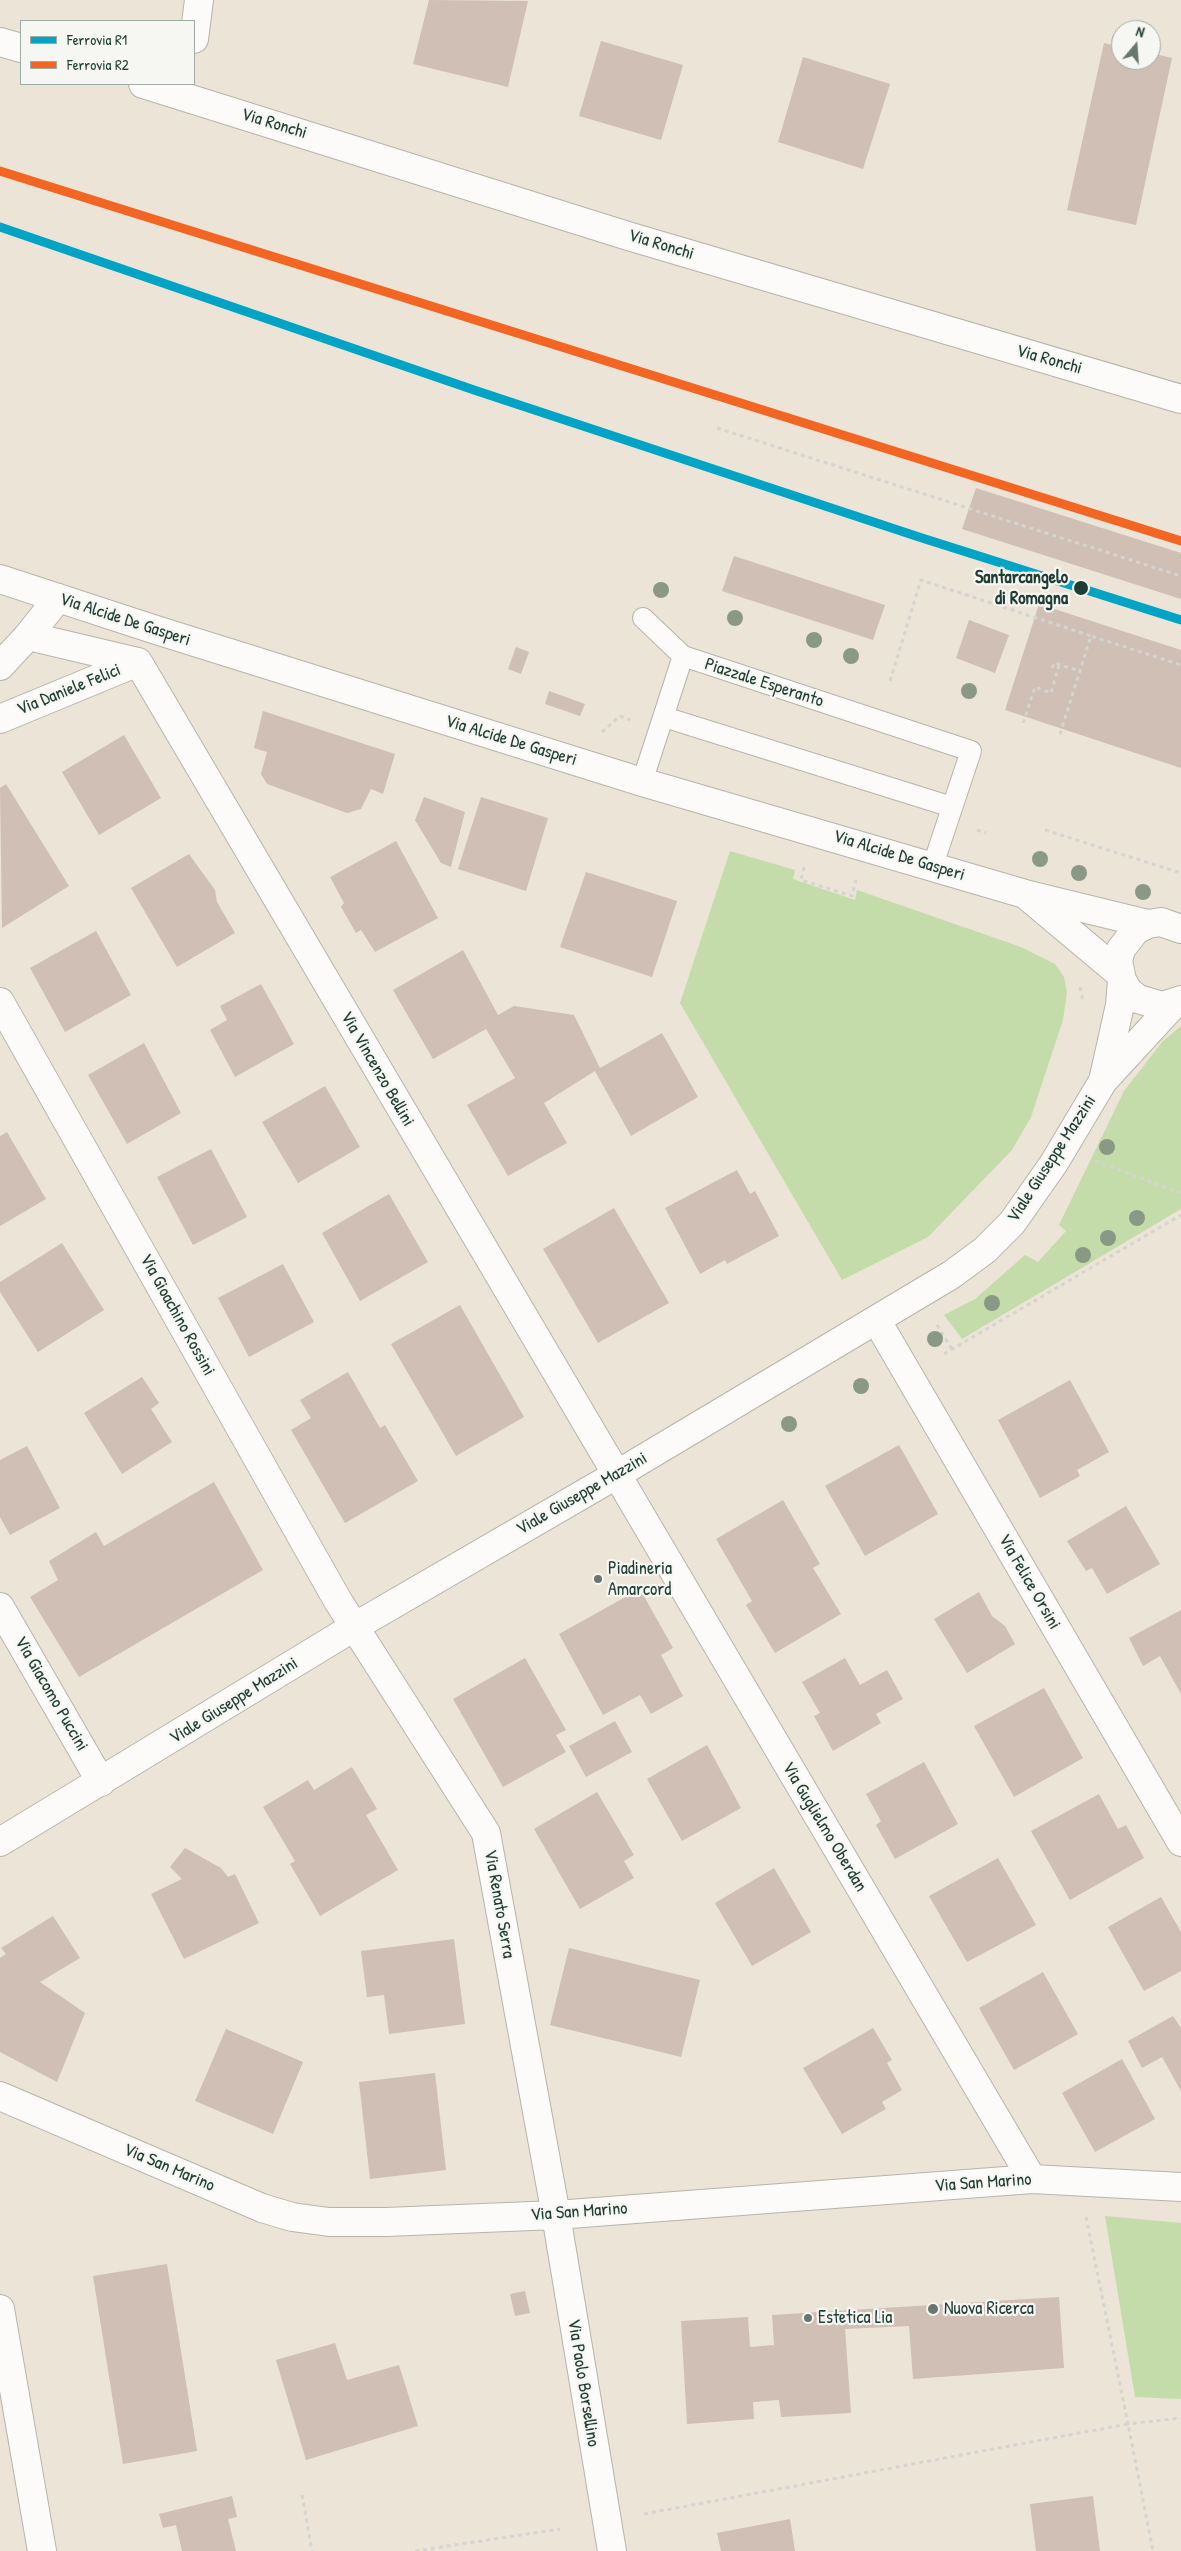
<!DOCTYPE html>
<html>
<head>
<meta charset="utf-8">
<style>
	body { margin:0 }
	#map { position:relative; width:1181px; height:2551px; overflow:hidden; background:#ece4d7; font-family:"Patrick Hand",sans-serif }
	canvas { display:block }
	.legend { position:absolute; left:20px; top:20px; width:175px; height:65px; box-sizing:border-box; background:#f6f6f2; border:1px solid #a0aca6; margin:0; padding:6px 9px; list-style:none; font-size:15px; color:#1f3d34 }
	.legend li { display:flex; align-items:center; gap:10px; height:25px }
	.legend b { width:25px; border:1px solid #a0aca6 }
	.north { position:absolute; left:1111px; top:20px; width:50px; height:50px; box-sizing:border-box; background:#f6f6f2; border:1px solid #a0aca6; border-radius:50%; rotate:18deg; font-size:14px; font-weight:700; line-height:20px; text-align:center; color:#1f3d34 }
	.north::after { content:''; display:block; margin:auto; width:18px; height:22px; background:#67776d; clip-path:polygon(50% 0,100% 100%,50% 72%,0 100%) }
</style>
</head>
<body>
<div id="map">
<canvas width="1181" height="2551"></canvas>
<ul class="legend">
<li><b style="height:6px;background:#02a4c6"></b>Ferrovia R1</li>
<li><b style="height:6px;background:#f26522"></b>Ferrovia R2</li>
</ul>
<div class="north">N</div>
</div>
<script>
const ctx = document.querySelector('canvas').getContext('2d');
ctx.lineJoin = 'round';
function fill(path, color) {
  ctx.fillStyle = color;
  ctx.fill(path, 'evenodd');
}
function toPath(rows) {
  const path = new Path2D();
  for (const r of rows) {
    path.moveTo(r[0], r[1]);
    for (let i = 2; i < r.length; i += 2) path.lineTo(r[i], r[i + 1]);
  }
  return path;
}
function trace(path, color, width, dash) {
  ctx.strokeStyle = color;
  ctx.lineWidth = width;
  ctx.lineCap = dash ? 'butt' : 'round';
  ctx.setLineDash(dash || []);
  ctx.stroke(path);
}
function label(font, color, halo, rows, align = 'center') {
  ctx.font = font + ' "Patrick Hand",sans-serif';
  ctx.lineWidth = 4.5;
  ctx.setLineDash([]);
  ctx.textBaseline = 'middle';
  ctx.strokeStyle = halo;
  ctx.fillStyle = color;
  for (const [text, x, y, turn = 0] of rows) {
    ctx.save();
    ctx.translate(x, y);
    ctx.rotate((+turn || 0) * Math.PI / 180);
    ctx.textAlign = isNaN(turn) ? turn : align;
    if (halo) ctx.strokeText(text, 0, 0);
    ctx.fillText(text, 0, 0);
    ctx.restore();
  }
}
fill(toPath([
	[730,851,795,870,793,879,855,900,857,890,1021,947,1055,964,1064,977,1067,992,1063,1020,1031,1117,1012,1150,928,1237,842,1280,680,1003],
	[1181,1026,1181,1209,962,1339,944,1315,975,1299,1025,1255,1038,1262,1066,1231,1059,1225,1124,1091,1163,1041],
	[1105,2216,1181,2223,1181,2399,1135,2397]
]), '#c4dcaa');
fill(toPath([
	[429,0,528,1,508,87,413,64],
	[601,41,683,65,661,140,579,116],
	[1104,43,1121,47,1121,60,1151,60,1151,53,1172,58,1136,225,1067,210],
	[803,57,890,84,863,169,778,142],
	[976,488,1181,553,1181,599,962,529],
	[734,556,885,605,873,640,722,591],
	[1039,604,1181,650,1181,768,1005,710],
	[969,620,1009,635,995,673,956,658],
	[516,647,529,652,521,674,508,669],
	[549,691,585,704,580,716,545,704],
	[263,711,395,754,383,794,371,789,361,809,347,813,267,784,261,774,267,752,254,748],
	[124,735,161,798,99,835,62,772],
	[6,784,69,886,2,928,0,788],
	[424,797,465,812,451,867,441,863,415,820],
	[481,797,548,818,526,891,458,869],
	[396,841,438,918,375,952,361,930,356,933,341,907,344,903,330,877],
	[189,854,215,890,217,902,235,933,177,967,131,888],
	[586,872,677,901,652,977,560,947],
	[96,931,131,995,65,1032,30,968],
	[463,950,498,1015,514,1006,574,1015,600,1068,662,1033,698,1097,631,1136,595,1071,544,1103,567,1143,508,1176,467,1105,515,1078,486,1029,433,1059,393,990],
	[261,984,294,1044,235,1077,210,1030,227,1020,220,1006],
	[144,1043,181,1113,127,1144,88,1075],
	[325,1086,360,1147,298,1183,262,1122],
	[7,1132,46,1199,0,1226,0,1136],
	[211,1149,247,1217,193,1245,157,1177],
	[737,1170,750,1194,755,1191,779,1236,727,1264,725,1260,700,1274,665,1208],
	[389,1194,428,1262,360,1301,322,1233],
	[614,1208,669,1303,598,1343,543,1249],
	[62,1243,104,1310,38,1352,0,1292,0,1282],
	[283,1264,314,1322,249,1357,218,1298],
	[460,1305,524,1417,456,1456,391,1344],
	[348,1372,380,1428,385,1425,418,1481,345,1523,291,1430,311,1418,300,1400],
	[142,1377,159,1403,151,1409,172,1442,122,1474,84,1413],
	[1070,1380,1109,1452,1077,1470,1080,1476,1040,1498,998,1420],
	[899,1445,938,1514,865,1556,825,1486],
	[27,1446,60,1508,10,1535,0,1517,0,1460],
	[214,1482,263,1570,79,1677,30,1597,58,1580,49,1561,96,1532,104,1546],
	[783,1500,820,1564,813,1568,841,1614,775,1653,746,1605,752,1601,716,1539],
	[1126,1506,1160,1564,1107,1594,1092,1568,1086,1571,1067,1541],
	[640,1589,673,1648,661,1655,683,1696,651,1714,640,1695,603,1715,559,1634],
	[979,1592,992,1616,1005,1626,1015,1644,967,1673,934,1619],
	[1181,1610,1181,1694,1160,1656,1143,1666,1129,1638],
	[525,1658,566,1730,556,1735,566,1752,503,1787,453,1699],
	[845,1658,860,1685,887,1670,903,1699,876,1714,881,1723,833,1751,814,1716,820,1713,802,1682],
	[1044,1688,1083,1758,1014,1797,974,1726],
	[615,1721,632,1752,586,1777,569,1746],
	[707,1745,741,1808,682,1841,647,1779],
	[924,1762,958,1824,895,1859,876,1825,881,1821,866,1794],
	[352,1767,377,1809,366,1815,398,1870,320,1916,290,1864,295,1861,263,1807,308,1780,314,1790],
	[597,1792,634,1855,624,1861,634,1878,580,1909,534,1829],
	[1099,1794,1118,1829,1126,1825,1144,1858,1070,1900,1031,1831],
	[185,1848,221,1868,228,1877,235,1874,259,1923,184,1959,151,1894,182,1879,170,1867],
	[998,1858,1036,1925,967,1962,929,1896],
	[774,1868,811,1932,752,1966,715,1903],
	[1161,1897,1181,1932,1181,1971,1144,1991,1108,1927],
	[53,1916,80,1958,40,1982,85,2013,57,2082,0,2052,0,1958,6,1954,1,1948],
	[454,1939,465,2024,389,2034,384,1995,367,1997,361,1951],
	[569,1948,700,1980,681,2057,550,2025],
	[1043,1972,1078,2034,1014,2070,979,2008],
	[1173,2016,1181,2028,1181,2091,1162,2057,1142,2068,1128,2041],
	[873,2028,892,2060,887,2063,902,2090,882,2102,886,2109,842,2134,803,2068],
	[226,2029,303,2062,273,2134,195,2101],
	[1122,2059,1155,2119,1095,2152,1062,2093],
	[435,2073,446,2170,370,2179,359,2082],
	[167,2264,197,2451,123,2464,93,2276],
	[525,2291,530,2313,515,2316,510,2294],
	[1059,2297,1064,2368,913,2379,909,2326,845,2329,851,2413,781,2417,779,2400,753,2402,754,2419,687,2424,681,2321,748,2317,750,2347,774,2345,772,2315],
	[335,2343,347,2380,399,2365,418,2426,306,2460,276,2360],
	[232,2496,237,2517,228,2519,236,2551,182,2551,176,2525,163,2528,159,2514],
	[1093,2496,1100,2551,1036,2551,1030,2504],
	[790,2519,795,2551,721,2551,717,2533]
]), '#cfbfb4');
const service = toPath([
	[643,618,683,656,971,751,933,865],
	[664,717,952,807],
	[642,782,683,656]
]);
const minor = toPath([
	[194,39,199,0],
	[0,42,21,48],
	[143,84,628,236,1181,399],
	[28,636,138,662],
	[138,662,1032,2179],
	[0,666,28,636,58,598],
	[0,719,138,662],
	[0,1002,338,1601,486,1833,556,2215,612,2551],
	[877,1321,1181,1842],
	[0,1607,101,1782],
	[0,2096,262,2208,292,2217,329,2222,386,2222,556,2215,1032,2179,1181,2187],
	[0,2309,42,2551]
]);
const tertiary = toPath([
	[0,579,153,629,642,782,1025,894,1148,924],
	[1026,895,1119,973],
	[1181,929,1161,922,1148,924,1136,930,1121,949,1118,961,1122,980,1128,991,1138,999,1162,1006,1181,1000],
	[1103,1081,1120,1005,1122,980],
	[0,1842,354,1627,616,1475,951,1275,985,1250,1012,1223,1054,1163,1103,1081,1174,1004]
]);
trace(service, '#b6b4ab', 22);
trace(minor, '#b6b4ab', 30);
trace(tertiary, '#b6b4ab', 30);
trace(toPath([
	[717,428,1181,576],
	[1052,668,1054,663,1080,671],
	[890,681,921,580,1091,636],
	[1023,723,1035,687,1051,693,1059,665],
	[602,732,620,716,630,720],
	[1060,734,1091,636,1181,665],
	[977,830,986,833],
	[1045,830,1181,873],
	[804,867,801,880,852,896,856,880],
	[1080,987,1083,1001],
	[1095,1161,1181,1193],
	[937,1325,952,1349],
	[944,1354,1181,1215],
	[1086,2217,1128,2424,1181,2418],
	[302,2495,312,2551],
	[644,2514,1128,2424,1153,2551],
	[415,2551,560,2529]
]), '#d4d4d0', 3, [4, 4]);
trace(service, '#fcfbf9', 20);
trace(minor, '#fcfbf9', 28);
trace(tertiary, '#fcfbf9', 28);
trace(toPath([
	[0,227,477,391,922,538,1181,620]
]), '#02a4c6', 9);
trace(toPath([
	[0,171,1181,541]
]), '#f26522', 9);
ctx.fillStyle = '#8a9986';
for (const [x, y] of [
	[661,590],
	[735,618],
	[814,640],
	[851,656],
	[969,691],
	[1040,859],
	[1079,873],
	[1143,892],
	[1107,1147],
	[1137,1218],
	[1108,1238],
	[1083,1255],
	[992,1303],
	[935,1339],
	[861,1386],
	[789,1424]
]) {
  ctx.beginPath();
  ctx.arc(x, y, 8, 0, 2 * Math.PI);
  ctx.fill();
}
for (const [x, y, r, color] of [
	[1081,588,8,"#1f3d34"],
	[598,1579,5,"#67776d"],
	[933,2309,6,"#67776d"],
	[808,2318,5,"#67776d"]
]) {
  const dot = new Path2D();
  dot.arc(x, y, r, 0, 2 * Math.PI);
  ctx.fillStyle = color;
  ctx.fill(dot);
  trace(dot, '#f6f6f2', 2);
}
label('18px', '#1f3d34', '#f6f6f2', [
	["Via Ronchi",274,124,17],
	["Via Ronchi",661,245,17],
	["Via Ronchi",1049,360,16],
	["Via Alcide De Gasperi",125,620,18],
	["Piazzale Esperanto",764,683,18],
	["Via Daniele Felici",69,690,-22],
	["Via Alcide De Gasperi",511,741,17],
	["Via Alcide De Gasperi",899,856,17],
	["Via Vincenzo Bellini",377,1069,60],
	["Viale Giuseppe Mazzini",1052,1159,-57],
	["Via Gioachino Rossini",177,1315,61],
	["Viale Giuseppe Mazzini",582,1494,-30],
	["Via Felice Orsini",1029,1582,60],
	["Via Giacomo Puccini",51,1694,60],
	["Viale Giuseppe Mazzini",234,1701,-32],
	["Via Guglielmo Oberdan",824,1827,59],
	["Via Renato Serra",499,1904,80],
	["Via San Marino",169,2168,23],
	["Via San Marino",983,2183,-4],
	["Via San Marino",579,2212,-4],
	["Via Paolo Borsellino",583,2383,81]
]);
label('bold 18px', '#1f3d34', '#f6f6f2', [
	["Santarcangelo",1068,578],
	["di Romagna",1068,599]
], 'right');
label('18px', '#1f3d34', '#f6f6f2', [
	["Piadineria",608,1569],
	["Amarcord",608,1590],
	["Nuova Ricerca",944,2309],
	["Estetica Lia",818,2318]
], 'left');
</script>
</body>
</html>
